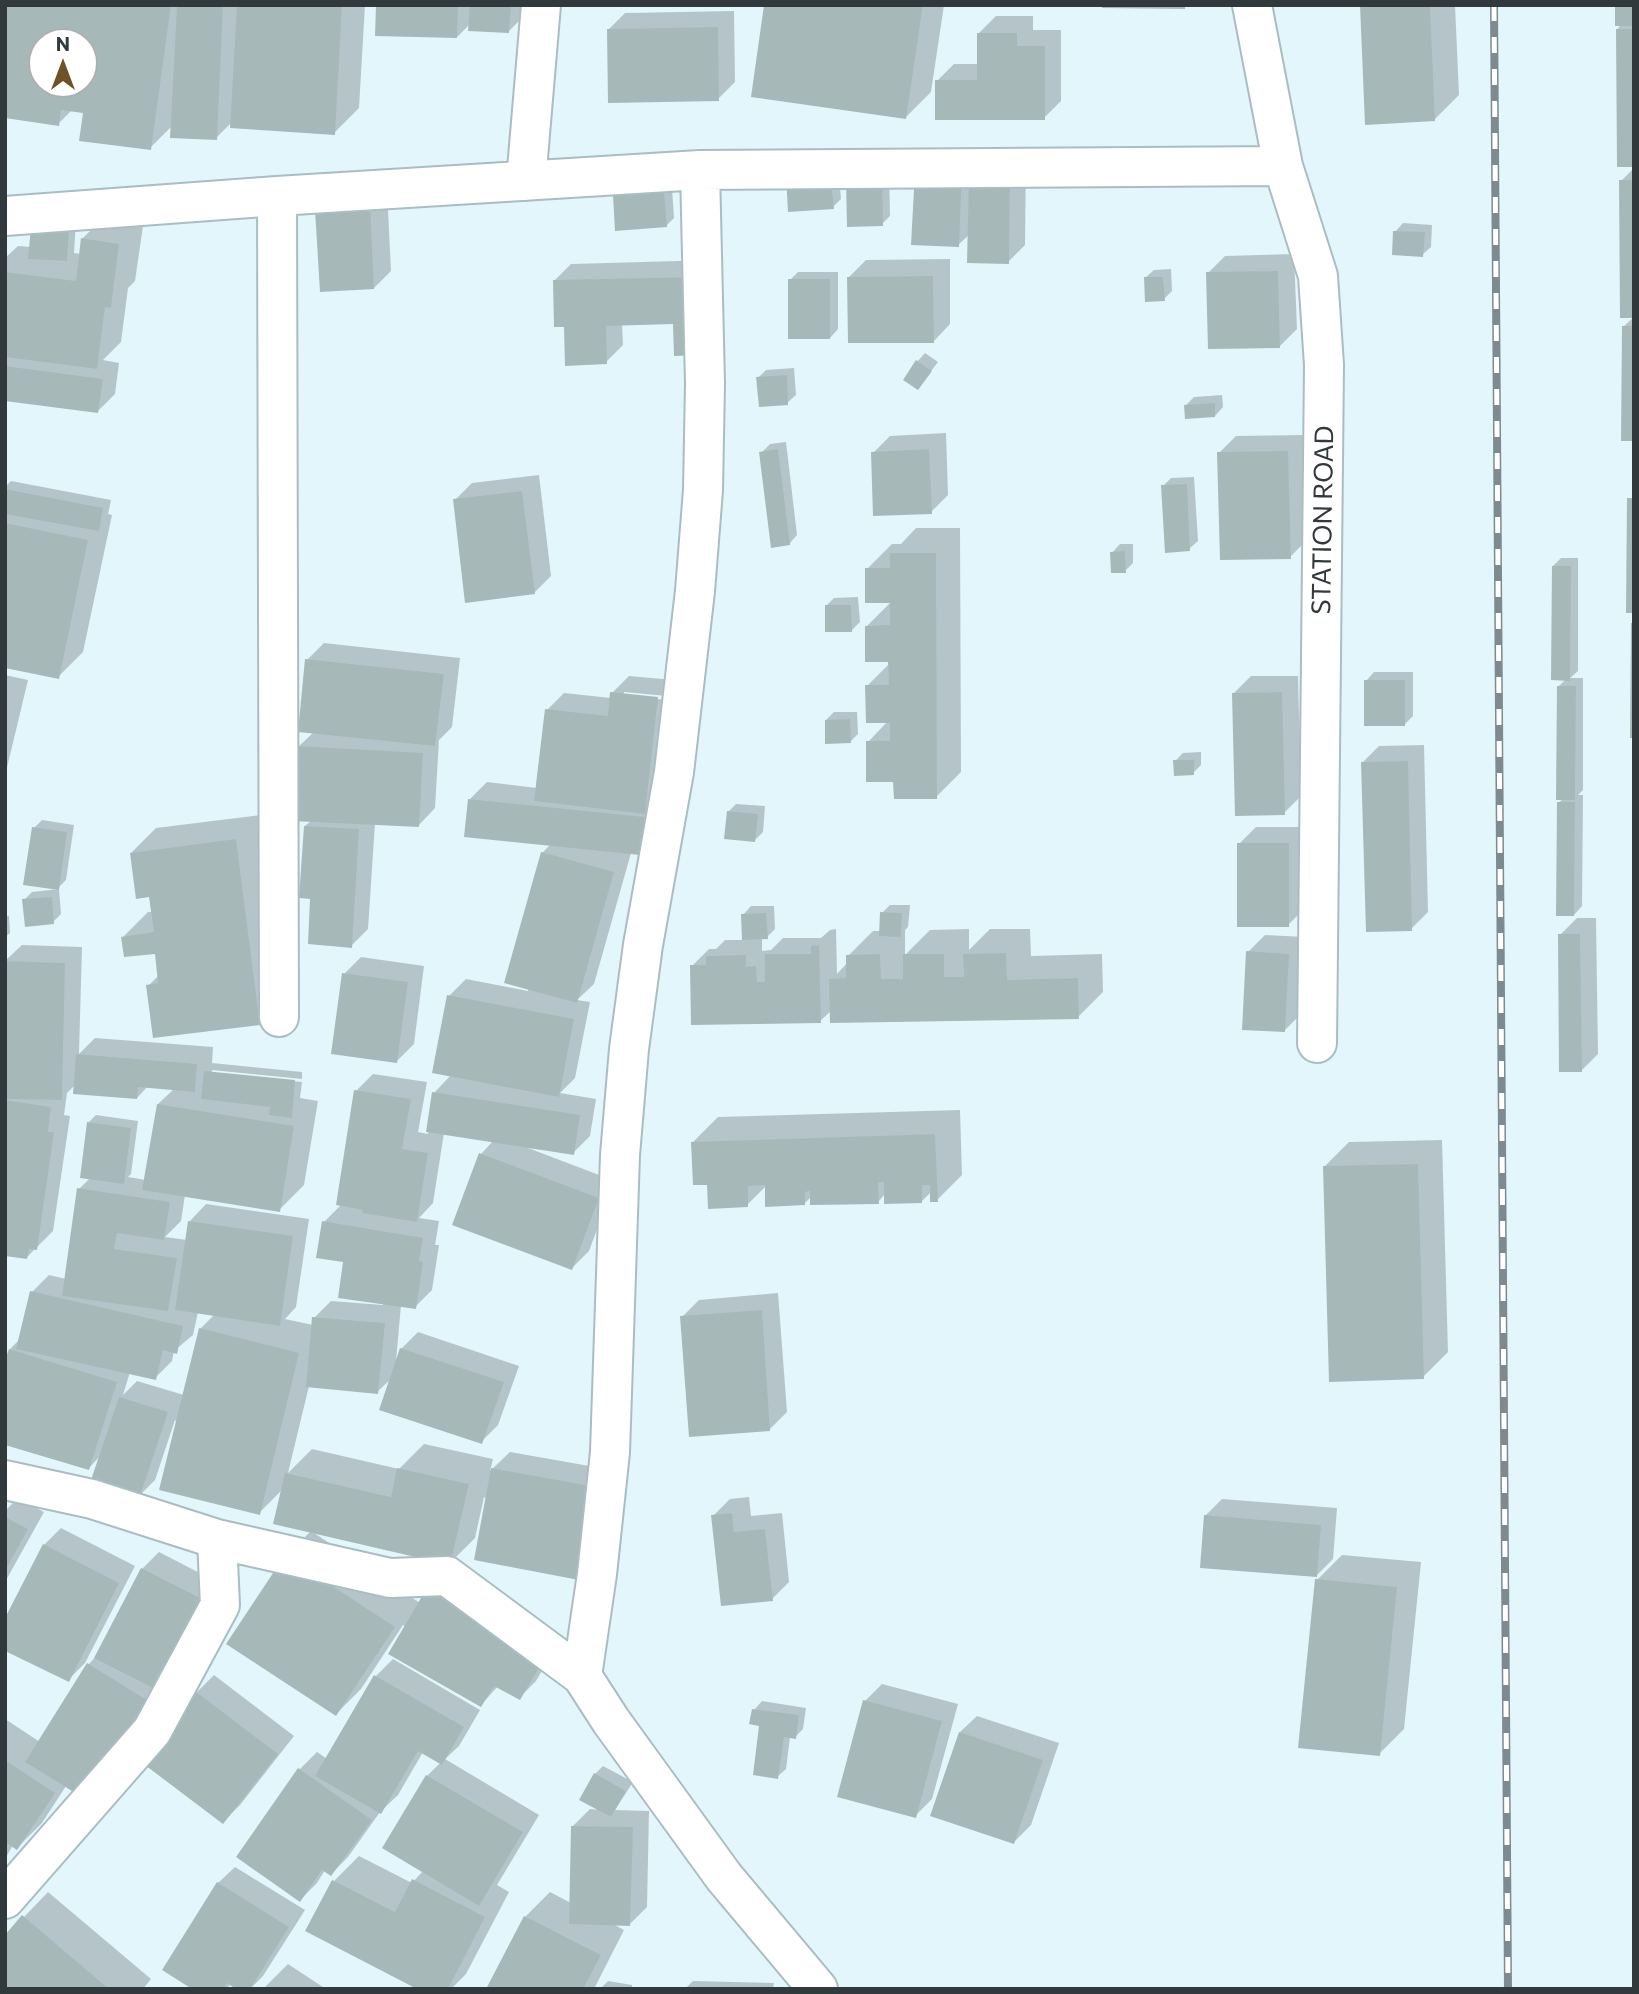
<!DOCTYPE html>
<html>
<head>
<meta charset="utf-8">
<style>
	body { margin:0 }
	#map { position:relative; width:1639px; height:1994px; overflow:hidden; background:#e3f6fc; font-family:Commissioner,sans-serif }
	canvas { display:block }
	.frame { position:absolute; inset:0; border:7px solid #32393c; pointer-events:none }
	.north { position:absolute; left:28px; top:28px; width:70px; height:70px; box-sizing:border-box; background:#fff; border:2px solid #adb0b1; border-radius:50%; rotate:0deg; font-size:19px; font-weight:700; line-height:28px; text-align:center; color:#32393c }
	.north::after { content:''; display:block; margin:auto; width:24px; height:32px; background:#6f5225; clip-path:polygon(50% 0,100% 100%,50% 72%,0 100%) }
</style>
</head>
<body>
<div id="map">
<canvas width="1639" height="1994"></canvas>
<div class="frame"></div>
<div class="north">N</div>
</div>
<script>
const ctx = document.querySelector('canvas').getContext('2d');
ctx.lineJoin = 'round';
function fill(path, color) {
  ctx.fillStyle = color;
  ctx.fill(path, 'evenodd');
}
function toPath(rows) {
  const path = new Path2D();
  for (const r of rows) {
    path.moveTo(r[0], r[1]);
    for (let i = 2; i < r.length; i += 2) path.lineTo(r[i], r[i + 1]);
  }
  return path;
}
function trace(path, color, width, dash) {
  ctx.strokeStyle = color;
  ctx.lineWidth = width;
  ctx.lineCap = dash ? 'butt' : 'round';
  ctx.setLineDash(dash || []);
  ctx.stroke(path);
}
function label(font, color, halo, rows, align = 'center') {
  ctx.font = font + ' Commissioner,sans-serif';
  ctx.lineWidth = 6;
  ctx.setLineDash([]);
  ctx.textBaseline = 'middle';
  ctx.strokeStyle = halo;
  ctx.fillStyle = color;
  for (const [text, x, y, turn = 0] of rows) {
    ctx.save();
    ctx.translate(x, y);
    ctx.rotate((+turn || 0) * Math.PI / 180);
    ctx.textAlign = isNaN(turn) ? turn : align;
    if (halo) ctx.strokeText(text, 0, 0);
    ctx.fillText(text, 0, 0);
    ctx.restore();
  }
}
fill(toPath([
	[9,5,365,5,359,108,334,133,232,122,216,138,172,126,150,148,85,112,72,110,58,124],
	[42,42,84,42,84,84,42,84],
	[378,5,526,5,525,15,508,32,471,23,457,37],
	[766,5,944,5,931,92,906,117],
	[1361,5,1455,5,1459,95,1434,120],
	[1634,5,1634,165,1617,30],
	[734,11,735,82,718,99,608,30,625,13],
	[996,16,1033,16,1033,30,1061,30,1061,101,1044,118,937,81,954,64,979,64,979,33],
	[1026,158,1025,245,1008,262,970,234,958,245,917,172],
	[838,164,841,199,833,207,787,176],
	[1634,168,1634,316,1621,181],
	[889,172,890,216,882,224,849,225],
	[671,173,674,218,666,226,614,196,623,188],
	[387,190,391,271,374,288,317,210],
	[107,214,144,219,135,281,128,288,121,342,103,360,119,363,115,394,98,411,5,399,5,258,18,246,31,247,76,222,74,253,81,254,82,239],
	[1403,223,1432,225,1431,247,1422,255,1395,232],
	[1294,254,1297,329,1280,346,1208,273,1225,256],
	[950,259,950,324,934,341,849,277,866,260],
	[714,260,622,324,623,345,606,362,565,326,554,281,571,264],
	[1171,269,1172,291,1164,299,1145,278,1154,270],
	[798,272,838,272,838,329,830,338,790,280],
	[1634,317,1634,439,1624,326],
	[925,353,938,362,918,388,917,362],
	[794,368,796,395,787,403,758,378,766,370],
	[1222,395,1223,407,1215,416,1186,405,1194,397],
	[946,433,948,495,931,512,873,453,890,436],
	[1304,435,1307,540,1290,557,1219,453,1236,436],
	[786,442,797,535,789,544,761,453,770,444],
	[539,475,551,576,534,593,455,500,472,483],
	[1194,477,1198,541,1189,549,1163,486,1171,478],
	[11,481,111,500,108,514,112,515,83,652,58,677,5,666,5,487],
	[916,528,960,528,961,772,936,797,895,780,868,742,888,721,867,686,890,663,867,626,892,601,867,569,892,544,901,544],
	[1120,544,1133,544,1133,563,1125,571,1112,553],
	[1561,558,1578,558,1578,671,1570,678,1583,678,1583,790,1578,795,1583,795,1582,906,1574,915,1558,803,1563,799,1558,687,1566,679,1553,566],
	[858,597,860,622,852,630,826,606,834,598],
	[324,643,460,658,452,727,439,740,435,808,419,825,375,823,368,929,351,946,312,897,305,826,312,820,298,747,314,732,307,660],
	[1374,672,1413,672,1413,716,1405,724,1366,681],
	[5,675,28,680,5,776],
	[629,676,674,680,657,837,631,853,594,984,577,1000,590,1002,575,1078,560,1093,596,1099,590,1136,573,1153,528,1148,615,1181,589,1251,572,1268,481,1154,493,1141,444,1133,433,1203,419,1218,439,1221,435,1245,439,1245,432,1290,415,1307,401,1305,396,1361,401,1349,418,1332,519,1366,498,1425,481,1442,391,1379,377,1392,309,1386,288,1473,312,1449,399,1469,424,1444,493,1459,490,1471,510,1452,612,1470,595,1561,484,1497,475,1538,450,1563,283,1489,259,1513,175,1420,155,1480,138,1497,101,1455,89,1468,10,1349,20,1339,32,1292,49,1275,66,1279,79,1189,90,1178,88,1123,96,1115,138,1121,131,1174,128,1177,146,1180,158,1104,175,1088,148,1086,137,1098,76,1084,67,1093,64,1115,70,1116,53,1231,27,1257,5,1254,5,961,22,945,82,947,79,1054,95,1038,213,1047,212,1063,302,1072,302,1079,212,1070,212,1073,302,1082,300,1098,318,1101,304,1185,279,1210,185,1195,181,1221,165,1237,187,1240,190,1221,206,1204,309,1219,296,1307,285,1319,313,1325,314,1318,331,1301,383,1305,383,1302,345,1261,324,1222,342,1204,356,1091,373,1074,427,1082,418,1132,428,1134,434,1093,451,1075,449,996,466,979,528,991,542,853,551,844,470,799,487,782,537,788,547,710,564,693,611,698,612,693],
	[624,692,667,696,667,700,624,695],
	[198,1312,215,1314,200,1329,184,1395,137,1381,123,1395,130,1372,155,1378,172,1361,174,1351,193,1335],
	[1251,676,1298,676,1301,796,1284,813,1234,693],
	[834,712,857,712,858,734,850,742,826,720],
	[1424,745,1428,912,1411,929,1362,763,1379,746],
	[1201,752,1201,765,1193,773,1175,761,1183,753],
	[736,804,765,806,763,832,755,840,728,812],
	[261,815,284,998,259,1023,148,986,159,975,156,952,123,937,148,912,153,912,150,895,131,853,156,828],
	[42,820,74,825,66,880,58,888,34,828],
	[1256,827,1305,827,1305,908,1288,925,1239,844],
	[59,889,61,914,53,922,24,900,32,892],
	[890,905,910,905,908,927,905,930,905,955,930,930,969,929,969,950,990,929,1030,929,1031,956,1102,954,1103,992,1078,1017,831,1011,820,1021,692,966,709,949,716,949,725,940,744,940,743,915,751,906,774,906,775,929,767,937,762,938,762,951,771,950,783,938,821,938,830,930,836,929,837,974,848,962,848,956,873,931,881,931,882,913],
	[5,916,9,916,10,933,5,937],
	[1577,918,1596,918,1598,1054,1581,1071,1560,935],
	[1265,935,1305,937,1301,1014,1284,1031,1248,952],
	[361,957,424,966,414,1044,397,1061,344,974],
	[960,1110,962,1175,937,1200,932,1191,922,1201,886,1193,878,1202,812,1196,804,1204,766,1186,747,1205,709,1183,693,1142,718,1117],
	[1442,1140,1448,1352,1423,1377,1324,1167,1349,1142],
	[778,1293,787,1412,770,1429,682,1317,699,1300],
	[749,1497,751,1516,782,1513,789,1582,772,1599,713,1516,730,1499],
	[18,1498,44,1512,5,1582,5,1511],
	[1222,1499,1337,1508,1333,1559,1316,1576,1205,1516],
	[61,1528,135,1566,85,1663,68,1680,44,1545],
	[311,1531,420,1603,556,1646,536,1681,519,1698,498,1686,481,1705,403,1625,361,1689,336,1714,286,1556],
	[159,1552,225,1586,101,1780,66,1786,42,1823,17,1848,13,1845,5,1859,5,1719,40,1742,89,1664,97,1655,142,1569],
	[1342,1555,1421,1562,1404,1729,1379,1754,1317,1580],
	[393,1659,480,1710,459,1746,445,1759,539,1815,497,1885,509,1892,466,1974,451,1989,421,1989,334,1881,359,1856,412,1883,423,1871,427,1776,441,1762,423,1752,398,1795,380,1812,348,1857,331,1874,325,1870,317,1883,300,1900,238,1857,300,1769,317,1752,327,1759,376,1676],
	[214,1675,294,1736,240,1805,223,1822,144,1762,197,1692],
	[882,1684,958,1704,932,1799,915,1816,865,1701],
	[762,1701,806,1708,803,1729,795,1737,790,1737,786,1769,777,1777,761,1724,754,1710],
	[977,1716,1059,1743,1031,1825,1014,1842,960,1732],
	[603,1766,633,1782,615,1810,649,1811,647,1907,630,1924,611,1923,624,1930,594,1989,488,1989,525,1917,550,1892,571,1903,573,1826,590,1809,601,1810,595,1774],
	[235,1867,305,1910,263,1976,250,1989,231,1984,226,1989,196,1989,218,1883],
	[48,1892,151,1979,143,1989,5,1989,24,1917],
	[288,1964,326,1989,263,1989],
	[608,1981,632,1985,632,1989,600,1989],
	[693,1981,774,1983,773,1989,685,1989]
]), '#0003');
fill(toPath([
	[7,5,171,5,151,150,79,141,83,113,61,110,59,126,5,118,5,19],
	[42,42,84,42,84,84,42,84],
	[177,5,223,5,217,140,170,138],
	[237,5,342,5,335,135,230,128],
	[376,5,458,5,457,38,375,36],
	[470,5,511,5,509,33,468,31],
	[764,5,923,5,906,119,751,97],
	[1102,5,1185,5,1185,9,1102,8],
	[1360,5,1430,5,1435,121,1365,125],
	[1615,5,1634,5,1634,26,1615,26],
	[718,27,719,101,608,103,607,29],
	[1616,29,1634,29,1634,167,1617,167],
	[977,33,1017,33,1017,46,1045,46,1045,120,935,120,935,80,977,80],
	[830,171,834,209,788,212,786,175],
	[915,171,962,173,959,247,911,245],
	[969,173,1010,174,1009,264,967,263],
	[882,179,883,226,847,227,846,180],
	[663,180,667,227,615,231,613,195,629,194],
	[1619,180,1634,180,1634,318,1620,318],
	[370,206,374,289,320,292,315,210],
	[31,227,69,229,67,261,28,259],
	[1393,231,1425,232,1423,257,1392,255],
	[81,238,119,244,111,308,105,307,97,369,5,357,5,272,76,281],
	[1278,271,1280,348,1208,349,1206,272],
	[933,276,934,343,848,343,847,277],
	[698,277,700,355,674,356,673,324,606,326,607,364,565,366,564,327,554,327,553,280],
	[1144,277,1163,277,1165,301,1145,302],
	[788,279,830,279,830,339,788,339],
	[1622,326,1634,326,1634,441,1621,441],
	[916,360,932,371,918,390,903,380],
	[5,366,103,379,98,413,5,401],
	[787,375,788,405,759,407,756,377],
	[1215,403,1215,417,1185,419,1184,405],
	[778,449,790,545,771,548,759,452],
	[929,449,932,514,873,516,871,452],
	[1288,451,1291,559,1220,560,1217,452],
	[1187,484,1190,551,1165,553,1161,485],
	[5,489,103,508,99,531,5,514],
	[522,491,535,594,465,603,453,499],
	[1627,498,1634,498,1634,613,1626,613],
	[5,523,88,540,59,679,5,668],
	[1125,551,1126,573,1111,573,1110,552],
	[890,553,936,553,937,799,894,799,893,782,866,782,866,741,890,741,890,723,866,723,865,685,889,685,888,662,865,662,865,626,890,625,890,603,865,603,865,568,890,568],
	[1552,566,1571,566,1570,681,1551,680],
	[825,605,851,605,852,632,825,632],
	[1631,623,1634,623,1634,738,1630,738],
	[305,659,444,674,435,746,298,732],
	[1364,680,1405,680,1405,726,1364,726],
	[1557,686,1576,686,1575,800,1556,800],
	[610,692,658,697,645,814,534,801,545,709,608,716],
	[1282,692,1285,815,1235,816,1232,693],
	[850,719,851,743,825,744,825,720],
	[297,746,423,753,419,827,293,821],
	[1173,760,1194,760,1194,775,1174,776],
	[1408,761,1412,931,1366,932,1361,762],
	[468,799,645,817,640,855,464,837],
	[1557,802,1575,802,1574,916,1556,916],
	[727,811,758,814,755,842,724,839],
	[304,826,359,829,352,948,308,944,310,899,299,898],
	[32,827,67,832,59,890,23,885],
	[236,839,260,1025,153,1038,146,985,158,983,155,954,124,957,121,937,154,932,149,897,136,899,130,853],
	[1237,843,1289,843,1289,927,1237,927],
	[541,852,614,872,577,1003,504,983],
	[52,897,54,924,25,927,22,899],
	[880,912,902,913,901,937,879,936],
	[766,913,768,939,742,940,741,914],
	[1558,934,1580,934,1582,1072,1559,1072],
	[819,945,821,1023,691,1025,690,965,706,965,706,956,746,955,746,967,756,966,757,982,765,982,765,954,811,954,811,946],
	[1246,951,1289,954,1285,1032,1242,1030],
	[1006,953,1007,980,1078,978,1079,1019,830,1023,829,979,846,978,846,955,880,954,881,979,903,979,903,954,944,954,944,977,964,977,963,954],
	[5,961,65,963,62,1100,5,1099],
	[342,973,408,982,397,1063,331,1054],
	[447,995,574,1019,559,1097,432,1073],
	[76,1054,197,1064,195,1092,138,1087,137,1099,73,1094],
	[204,1071,295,1080,292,1118,269,1115,270,1107,201,1099],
	[354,1090,411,1099,402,1149,428,1153,417,1222,362,1213,363,1210,336,1205],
	[432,1092,580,1115,574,1155,426,1132],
	[5,1100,51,1107,48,1132,54,1132,37,1250,29,1249,27,1259,5,1256],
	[157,1104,294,1126,280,1212,142,1190],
	[87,1122,131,1128,124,1184,80,1178],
	[935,1134,938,1202,930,1202,930,1185,922,1185,922,1203,884,1204,884,1182,878,1182,879,1204,810,1205,810,1191,805,1192,805,1205,765,1207,765,1185,748,1186,748,1207,708,1209,707,1185,693,1185,691,1142],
	[479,1153,599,1198,572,1270,452,1225],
	[1418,1164,1424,1379,1329,1382,1323,1166],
	[77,1188,170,1202,164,1240,117,1233,114,1249,177,1258,168,1311,62,1296],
	[188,1221,293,1236,280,1326,175,1310],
	[322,1221,423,1238,419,1261,423,1262,416,1309,338,1298,343,1262,316,1258],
	[30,1291,183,1326,177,1354,163,1350,156,1380,16,1349],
	[762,1310,770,1431,689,1437,680,1316],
	[312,1317,385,1323,378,1394,306,1387],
	[199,1328,299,1353,260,1515,159,1490],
	[400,1348,504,1382,482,1444,379,1410],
	[9,1349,117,1382,89,1470,5,1445,5,1360],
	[119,1397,168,1412,139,1499,90,1483],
	[397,1468,469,1484,450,1565,273,1524,285,1473,391,1497],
	[491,1468,596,1487,579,1580,474,1560],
	[732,1513,734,1532,765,1529,773,1601,721,1606,711,1515],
	[1204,1515,1321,1525,1317,1577,1200,1568],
	[5,1517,28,1529,5,1571],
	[43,1544,119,1583,69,1682,5,1651,5,1618],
	[285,1555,395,1627,336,1716,226,1644],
	[141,1568,210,1603,163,1693,94,1658],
	[1315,1579,1397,1587,1380,1756,1298,1748],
	[428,1586,541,1664,520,1700,494,1686,481,1707,388,1654],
	[87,1663,147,1700,85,1799,25,1762],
	[374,1675,464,1727,442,1765,418,1751,381,1814,315,1776],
	[195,1691,278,1754,223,1824,141,1762],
	[863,1700,942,1721,916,1818,837,1797],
	[752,1709,799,1715,796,1739,784,1737,778,1779,753,1775,759,1726,749,1724],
	[959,1732,1043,1760,1014,1844,930,1816],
	[5,1760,55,1793,17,1850,5,1842],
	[298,1768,372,1820,331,1876,322,1870,300,1902,236,1857],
	[594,1773,626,1791,611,1817,579,1800],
	[426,1775,523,1832,479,1906,382,1848],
	[571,1826,633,1827,630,1926,569,1924],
	[412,1879,485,1917,448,1989,417,1989,305,1931,332,1880,395,1912],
	[217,1882,289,1927,250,1989,236,1989,227,1983,223,1989,192,1989,162,1970],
	[22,1915,109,1989,5,1989,5,1935],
	[524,1916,601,1955,583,1989,486,1989]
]), '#a6b9b8');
const minor = toPath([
	[1252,5,1283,166,1318,276,1324,365,1317,1043],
	[526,181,541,5],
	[277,196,279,1017],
	[5,216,277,196,700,170,1283,166],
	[5,1480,92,1499,217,1539,390,1578,447,1576,582,1676,611,1721,724,1877,818,1989],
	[582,1676,597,1574,610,1452,620,1155,629,1049,643,945,674,772,695,591,703,490,705,384,700,170],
	[5,1899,152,1731,220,1605,217,1539]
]);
trace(minor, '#aabdc2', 42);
trace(minor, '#fff', 38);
const rail = toPath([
	[1494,5,1508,1989]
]);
trace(rail, '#7e8a8f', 8);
trace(rail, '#fff', 5, [16]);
label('26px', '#32393c', '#fff', [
	["STATION ROAD",1323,520,-89]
]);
</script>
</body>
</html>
